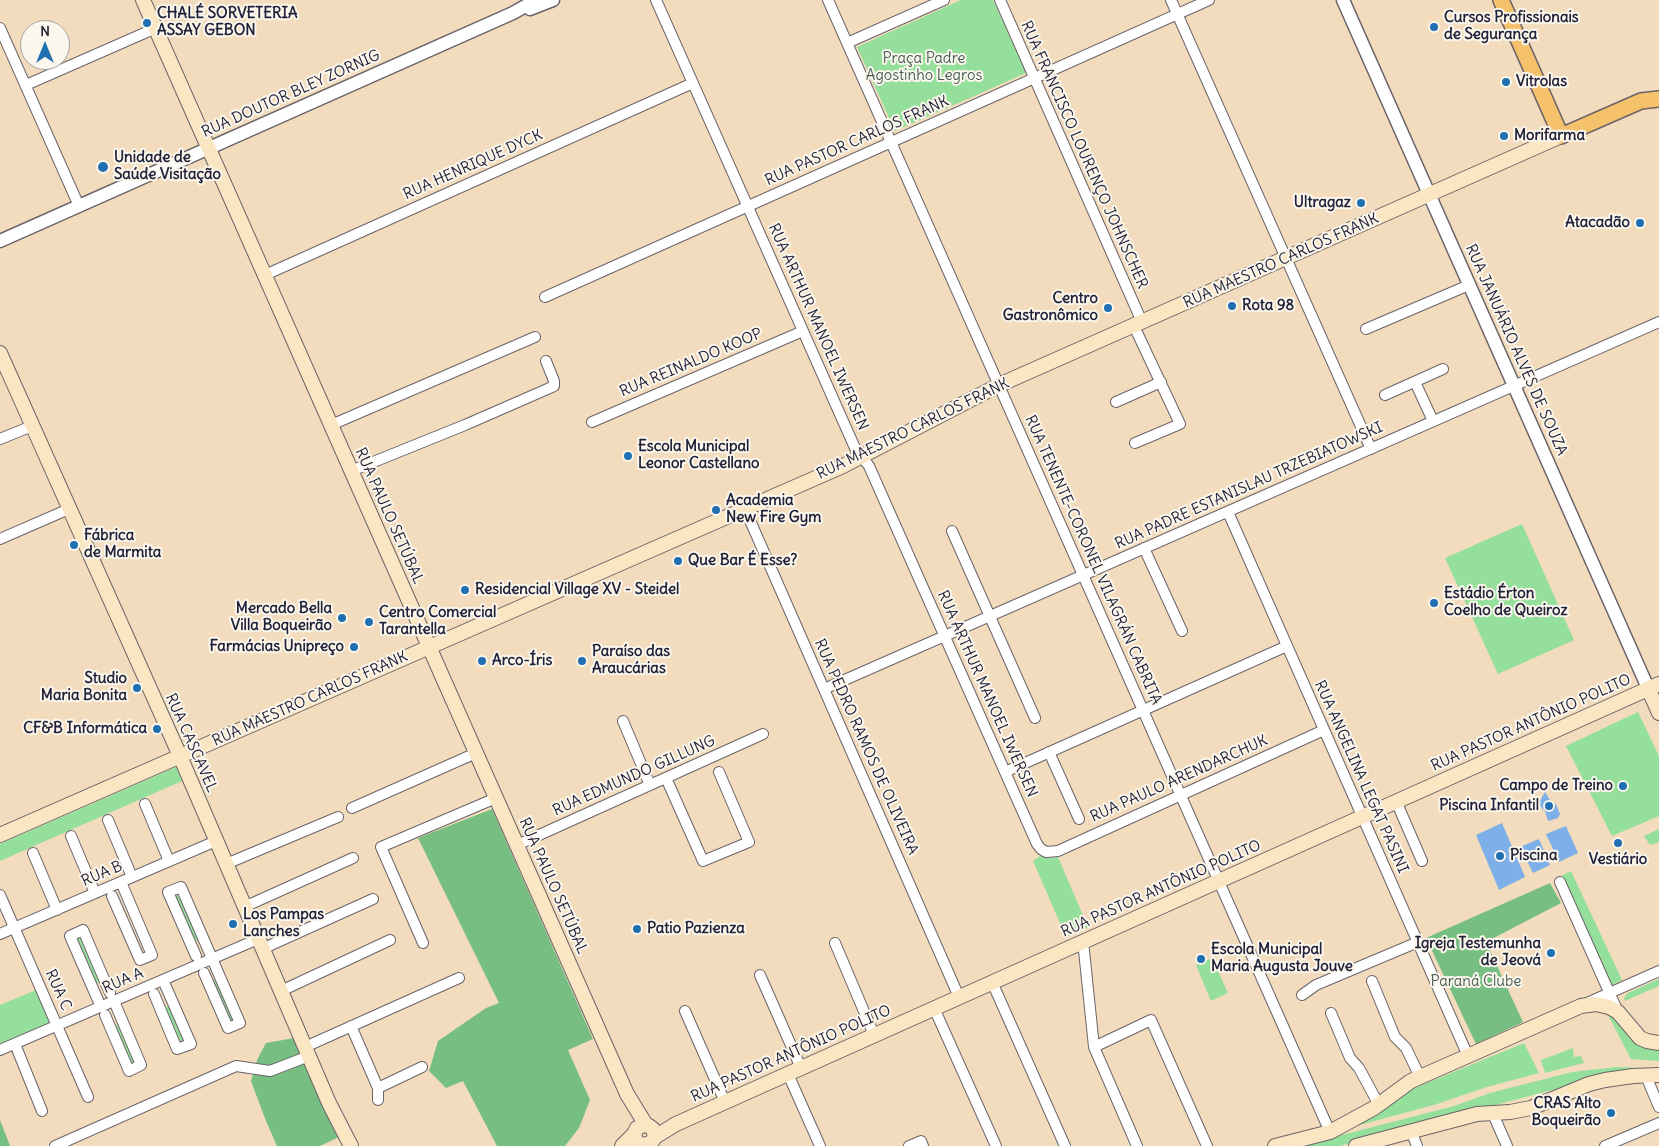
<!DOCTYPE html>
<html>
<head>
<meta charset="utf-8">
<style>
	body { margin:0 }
	#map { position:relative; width:1659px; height:1146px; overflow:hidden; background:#f2dcbd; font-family:Delius,sans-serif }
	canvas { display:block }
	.north { position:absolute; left:20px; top:20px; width:50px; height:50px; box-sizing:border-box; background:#fbf7ec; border:1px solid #a4a2a5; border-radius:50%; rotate:0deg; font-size:14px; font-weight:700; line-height:20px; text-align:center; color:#22223b }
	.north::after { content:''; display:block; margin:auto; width:18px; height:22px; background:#1f6fb2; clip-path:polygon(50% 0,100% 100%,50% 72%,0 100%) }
</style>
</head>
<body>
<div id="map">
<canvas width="1659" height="1146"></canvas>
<div class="north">N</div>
</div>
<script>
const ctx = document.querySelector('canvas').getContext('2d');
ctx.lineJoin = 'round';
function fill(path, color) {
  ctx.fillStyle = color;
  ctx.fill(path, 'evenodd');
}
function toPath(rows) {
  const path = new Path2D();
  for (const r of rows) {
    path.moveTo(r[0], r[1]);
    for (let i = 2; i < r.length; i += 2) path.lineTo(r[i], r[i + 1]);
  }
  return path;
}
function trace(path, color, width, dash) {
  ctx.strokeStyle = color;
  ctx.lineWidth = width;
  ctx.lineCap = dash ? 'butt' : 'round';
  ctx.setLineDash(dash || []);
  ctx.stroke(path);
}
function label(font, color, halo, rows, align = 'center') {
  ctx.font = font + ' Delius,sans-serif';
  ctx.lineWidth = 4;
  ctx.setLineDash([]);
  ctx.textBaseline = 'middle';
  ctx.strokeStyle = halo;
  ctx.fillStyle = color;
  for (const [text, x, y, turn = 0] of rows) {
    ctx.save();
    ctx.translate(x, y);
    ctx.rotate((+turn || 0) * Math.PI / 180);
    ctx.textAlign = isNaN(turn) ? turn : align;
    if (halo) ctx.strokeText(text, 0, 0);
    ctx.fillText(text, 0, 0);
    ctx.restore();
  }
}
fill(toPath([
	[961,0,993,0,1026,73,895,131,857,47],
	[1522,524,1574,640,1498,674,1445,558],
	[1638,712,1659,756,1659,816,1612,836,1566,746],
	[176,767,182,781,0,861,0,844],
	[1659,829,1659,842,1650,845,1644,836],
	[1040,856,1047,858,1058,857,1088,927,1066,937,1033,861],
	[1571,871,1622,980,1612,985,1561,876],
	[179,891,202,942,192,940,172,894],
	[81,933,100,977,96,988,74,937],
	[1212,958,1228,993,1211,1001,1196,965],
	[216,978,235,1020,230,1022,213,984],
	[1659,979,1659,986,1625,1001,1624,998,1628,993],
	[36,990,51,1023,0,1044,0,1005],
	[170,1002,187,1042,179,1045,164,1011],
	[1608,1015,1613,1015,1629,1038,1637,1044,1646,1048,1659,1049,1659,1061,1631,1059],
	[119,1020,138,1064,130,1068,114,1031],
	[1524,1043,1539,1073,1487,1087,1437,1104,1349,1128,1405,1092],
	[1573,1048,1574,1057,1581,1056,1584,1063,1545,1073,1541,1060],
	[1616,1067,1643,1068,1602,1077,1340,1146,1302,1146,1325,1137,1338,1136,1454,1106,1490,1093,1572,1072]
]), '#94df9b');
fill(toPath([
	[492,809,593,1039,568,1050,590,1100,579,1128,565,1146,497,1146,463,1081,446,1088,429,1071,438,1041,486,1008,499,1003,418,838],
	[1550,883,1561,903,1486,942,1523,1022,1476,1044,1426,938],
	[294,1038,339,1137,320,1146,277,1146,266,1121,251,1081,257,1060,266,1043],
	[0,1120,10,1146,0,1146]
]), '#77be83');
fill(toPath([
	[1545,792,1551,802,1556,804,1560,814,1558,818,1548,821,1545,811,1538,804],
	[1502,823,1525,877,1499,890,1476,835],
	[1566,826,1578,853,1559,862,1546,834],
	[1539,839,1550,865,1533,873,1520,847]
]), '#7dafe9');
const minor = toPath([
	[656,0,855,448,869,466,1037,844,1041,849,1046,852,1058,851,1324,730],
	[828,0,1330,1132],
	[1000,0,1142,322],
	[1171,0,1371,449],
	[0,28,79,206],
	[847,43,944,0],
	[26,85,156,28],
	[265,275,693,83],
	[545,297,1209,0],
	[1134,326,1180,424,1135,443],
	[1366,329,1469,285],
	[1415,382,1433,421],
	[1385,395,1443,369],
	[1116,402,1161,382],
	[592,422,803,331],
	[331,425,535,337],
	[0,439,32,426],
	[351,471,465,425,552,387,554,386,554,381,546,361],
	[745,509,959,997],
	[1228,512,1468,1056],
	[952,531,1035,718],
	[0,539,69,509],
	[1144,548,1182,631],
	[824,689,1659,322],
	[623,721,650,785],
	[1049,752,1079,819],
	[1005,772,1287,646],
	[666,778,703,861,749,842,719,772],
	[1396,801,1422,861],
	[145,804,169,861],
	[352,808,476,753],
	[108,820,132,877],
	[71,836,95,893],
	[517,845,763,734],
	[33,853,57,910],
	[226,864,338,817],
	[1560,882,1618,1012],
	[0,895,88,1097],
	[112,896,140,960,152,955,121,882],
	[244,907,353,858],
	[0,934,216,841],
	[1083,941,1094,1047,1137,1146],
	[423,943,381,847,496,798],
	[835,943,874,1035],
	[262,949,373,899],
	[196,956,168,892,181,887,240,1023,228,1028,204,973],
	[760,975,801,1068],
	[1372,981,1395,1037,1406,1048,1420,1077],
	[992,982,1065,1146],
	[281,991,390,940],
	[154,994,177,1049,191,1044,163,980],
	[1302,995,1316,985,1418,942],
	[1587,1003,1659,971],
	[101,1007,70,936,83,930,110,993],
	[934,1008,996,1146],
	[685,1011,725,1102],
	[1331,1013,1350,1058,1359,1068,1379,1105],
	[105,1015,129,1071,141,1065,114,1001],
	[351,1026,378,1088,378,1100],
	[15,1044,42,1111],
	[305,1047,459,978],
	[1094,1047,1151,1020,1207,1146],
	[0,1050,258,939],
	[788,1074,820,1146],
	[1646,1076,1659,1107],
	[378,1088,422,1067],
	[1493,1114,1507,1146],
	[1411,1131,1417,1146],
	[55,1146,236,1066,270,1071,309,1056],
	[909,1146,921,1141,923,1146],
	[1605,1146,1659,1123]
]);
const tertiary = toPath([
	[1343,0,1648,688],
	[530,9,553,0],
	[0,241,513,13,536,0]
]);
const secondary = toPath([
	[143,0,627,1094,646,1125],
	[0,353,180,756,329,1103,351,1146],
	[1648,688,1659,713],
	[0,835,843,466,999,385,1561,136],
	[655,1137,676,1124,1659,684],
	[622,1146,634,1134,637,1128,643,1125,649,1126,653,1129,655,1137,651,1143,641,1145,636,1141,634,1134],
	[1275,1146,1330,1132,1374,1108,1411,1081,1581,1006,1596,1004,1609,1007,1618,1012,1640,1038,1647,1041,1659,1043],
	[1356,1146,1477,1114,1510,1112,1531,1108,1589,1084,1605,1080,1633,1076,1659,1075]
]);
const primary = toPath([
	[1501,0,1561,136,1641,101,1659,99]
]);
trace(minor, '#6b6368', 12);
trace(tertiary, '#6b6368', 15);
trace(secondary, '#6b6368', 16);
trace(primary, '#6b6368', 18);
trace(minor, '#fff', 10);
trace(tertiary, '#fff', 12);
trace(secondary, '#fbe6c4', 14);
trace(primary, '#f6c16b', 15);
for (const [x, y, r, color] of [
	[147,23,5,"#1f6fb2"],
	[1434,27,5,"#1f6fb2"],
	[1506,82,5,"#1f6fb2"],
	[1504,136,5,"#1f6fb2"],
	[103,167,6,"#1f6fb2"],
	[1361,203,5,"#1f6fb2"],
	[1640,223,5,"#1f6fb2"],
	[1232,306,5,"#1f6fb2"],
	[1108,308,5,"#1f6fb2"],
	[628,456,5,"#1f6fb2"],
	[716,510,5,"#1f6fb2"],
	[74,545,5,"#1f6fb2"],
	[678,561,5,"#1f6fb2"],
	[465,590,5,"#1f6fb2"],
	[1434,603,5,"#1f6fb2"],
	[342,618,5,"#1f6fb2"],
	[369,622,5,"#1f6fb2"],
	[354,647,5,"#1f6fb2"],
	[482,661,5,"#1f6fb2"],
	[582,661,5,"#1f6fb2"],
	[137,688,5,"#1f6fb2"],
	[157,729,5,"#1f6fb2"],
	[1623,786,5,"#1f6fb2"],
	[1549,806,5,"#1f6fb2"],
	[1618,843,5,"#1f6fb2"],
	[1500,856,5,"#1f6fb2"],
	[233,924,5,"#1f6fb2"],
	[637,929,5,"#1f6fb2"],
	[1551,953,5,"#1f6fb2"],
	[1201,959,5,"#1f6fb2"],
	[1611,1113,5,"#1f6fb2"]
]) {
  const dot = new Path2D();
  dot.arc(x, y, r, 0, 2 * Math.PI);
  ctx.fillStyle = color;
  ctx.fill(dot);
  trace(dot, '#fbf7ec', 2);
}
label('bold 15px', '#22223b', '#fbf7ec', [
	["CHALÉ SORVETERIA",157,14],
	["ASSAY GEBON",157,31],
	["Cursos Profissionais",1444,18],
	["de Segurança",1444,35],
	["Vitrolas",1516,82],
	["Morifarma",1514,136],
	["Unidade de",114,158],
	["Saúde Visitação",114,175],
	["Ultragaz",1351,203,"right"],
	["Atacadão",1630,223,"right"],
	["Centro",1098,299,"right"],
	["Gastronômico",1098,316,"right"],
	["Rota 98",1242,306],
	["Escola Municipal",638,447],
	["Leonor Castellano",638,464],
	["Academia",726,501],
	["New Fire Gym",726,518],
	["Fábrica",84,536],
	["de Marmita",84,553],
	["Que Bar É Esse?",688,561],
	["Residencial Village XV - Steidel",475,590],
	["Estádio Érton",1444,594],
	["Coelho de Queiroz",1444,611],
	["Mercado Bella",332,609,"right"],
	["Villa Boqueirão",332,626,"right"],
	["Centro Comercial",379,613],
	["Tarantella",379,630],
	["Farmácias Unipreço",344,647,"right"],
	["Paraíso das",592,652],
	["Araucárias",592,669],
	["Arco-Íris",492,661],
	["Studio",127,679,"right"],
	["Maria Bonita",127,696,"right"],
	["CF&B Informática",147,729,"right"],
	["Campo de Treino",1613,786,"right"],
	["Piscina Infantil",1539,806,"right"],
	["Piscina",1510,856],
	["Vestiário",1618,860,"center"],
	["Los Pampas",243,915],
	["Lanches",243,932],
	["Patio Pazienza",647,929],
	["Igreja Testemunha",1541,944,"right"],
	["de Jeová",1541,961,"right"],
	["Escola Municipal",1211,950],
	["Maria Augusta Jouve",1211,967],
	["CRAS Alto",1601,1104,"right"],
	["Boqueirão",1601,1121,"right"]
], 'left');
label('15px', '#445b58', '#fbf7ec', [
	["Praça Padre",924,59],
	["Agostinho Legros",924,76],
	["Paraná Clube",1476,982]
]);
label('15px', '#22223b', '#fbf7ec', [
	["RUA DOUTOR BLEY ZORNIG",291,94,-24],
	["RUA PASTOR CARLOS FRANK",857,141,-24],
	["RUA FRANCISCO LOURENÇO JOHNSCHER",1084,155,66],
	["RUA HENRIQUE DYCK",473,165,-24],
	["RUA MAESTRO CARLOS FRANK",1281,261,-24],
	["RUA ARTHUR MANOEL IWERSEN",818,327,66],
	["RUA JANUÁRIO ALVES DE SOUZA",1516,350,66],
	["RUA REINALDO KOOP",691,363,-23],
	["RUA MAESTRO CARLOS FRANK",913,429,-26],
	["RUA PADRE ESTANISLAU TRZEBIATOWSKI",1249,486,-24],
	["RUA PAULO SETÚBAL",389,516,66],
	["RUA TENENTE-CORONEL VILAGRÁN CABRITA",1093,560,66],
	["RUA ARTHUR MANOEL IWERSEN",987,694,66],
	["RUA MAESTRO CARLOS FRANK",310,699,-24],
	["RUA PASTOR ANTÔNIO POLITO",1531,723,-24],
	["RUA CASCAVEL",191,743,66],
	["RUA PEDRO RAMOS DE OLIVEIRA",866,747,66],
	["RUA EDMUNDO GILLUNG",634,776,-24],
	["RUA ANGELINA LEGAT PASINI",1361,777,66],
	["RUA PAULO ARENDARCHUK",1179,779,-24],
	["RUA B",102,874,-23],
	["RUA PAULO SETÚBAL",553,886,66],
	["RUA PASTOR ANTÔNIO POLITO",1161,889,-24],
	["RUA A",123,981,-23],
	["RUA C",58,990,66],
	["RUA PASTOR ANTÔNIO POLITO",791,1054,-24]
]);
</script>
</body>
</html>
